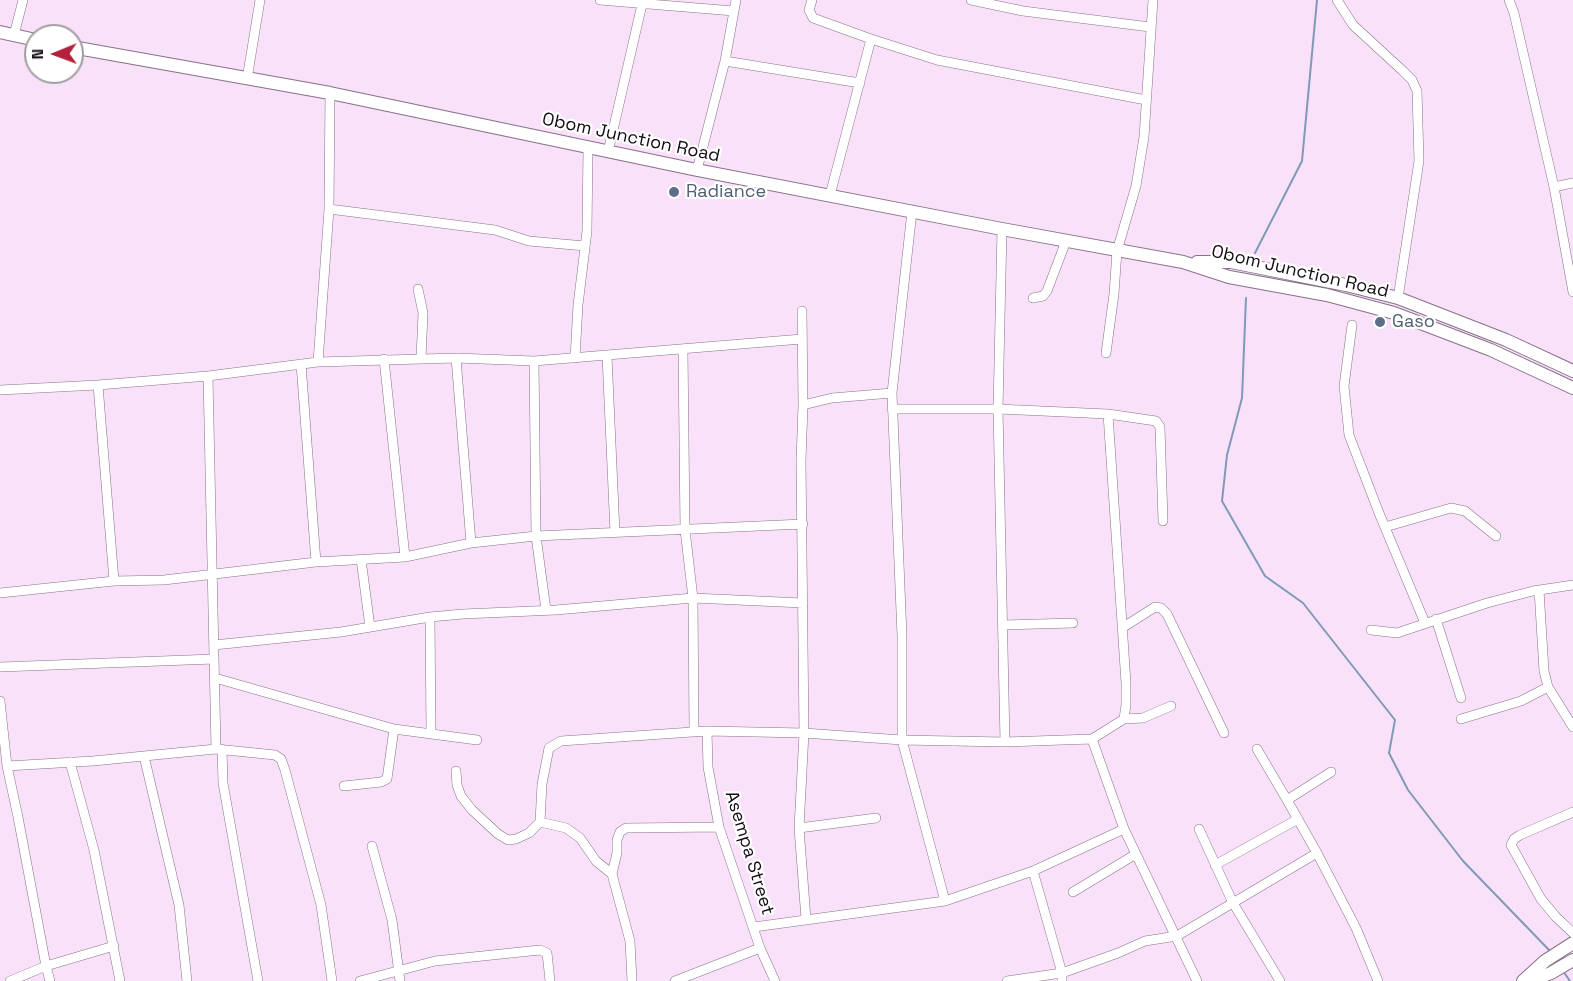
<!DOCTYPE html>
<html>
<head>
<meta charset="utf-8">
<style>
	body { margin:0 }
	#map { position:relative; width:1573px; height:981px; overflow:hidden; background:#fae1fa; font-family:"Space Grotesk",sans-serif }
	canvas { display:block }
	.north { position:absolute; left:24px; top:24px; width:60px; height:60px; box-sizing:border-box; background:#fff; border:2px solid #a19ea1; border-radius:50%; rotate:269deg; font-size:16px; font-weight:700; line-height:24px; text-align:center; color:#140c14 }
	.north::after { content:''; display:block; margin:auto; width:21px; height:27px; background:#b4213b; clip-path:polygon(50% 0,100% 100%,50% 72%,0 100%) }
</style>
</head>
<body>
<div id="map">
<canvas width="1573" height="981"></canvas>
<div class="north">N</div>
</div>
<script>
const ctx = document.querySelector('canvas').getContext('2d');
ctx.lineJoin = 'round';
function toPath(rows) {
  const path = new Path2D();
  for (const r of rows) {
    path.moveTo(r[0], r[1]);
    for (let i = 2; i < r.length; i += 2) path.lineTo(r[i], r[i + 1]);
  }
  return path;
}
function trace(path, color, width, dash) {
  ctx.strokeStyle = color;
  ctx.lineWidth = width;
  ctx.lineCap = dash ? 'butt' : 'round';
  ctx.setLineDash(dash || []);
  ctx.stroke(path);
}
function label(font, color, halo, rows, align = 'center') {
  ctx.font = font + ' "Space Grotesk",sans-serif';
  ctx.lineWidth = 4.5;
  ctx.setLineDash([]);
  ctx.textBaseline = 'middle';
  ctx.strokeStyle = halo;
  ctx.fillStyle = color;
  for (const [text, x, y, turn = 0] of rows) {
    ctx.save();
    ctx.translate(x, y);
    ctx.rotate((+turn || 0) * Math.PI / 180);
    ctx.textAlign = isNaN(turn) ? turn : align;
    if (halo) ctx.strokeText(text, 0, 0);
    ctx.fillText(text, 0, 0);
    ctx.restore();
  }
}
trace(toPath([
	[1255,253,1302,161,1317,0],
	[1246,298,1242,398,1227,455,1222,501,1265,576,1303,603,1395,720,1389,753,1408,790,1463,861,1550,951],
	[1563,971,1570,981]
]), '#8099b6', 2);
const minor = toPath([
	[600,0,734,11],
	[812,0,809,10,813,18,871,39,937,60,1146,100],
	[971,0,1023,11,1150,27],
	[1337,0,1353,25,1403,71,1412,80,1417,91,1419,161,1398,298],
	[1509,0,1514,13,1554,187,1573,292],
	[14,35,23,0],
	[725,61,860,83],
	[247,79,260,0],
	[608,152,643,0],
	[697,170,725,61,736,0],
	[1554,187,1573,183],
	[830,195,871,39],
	[329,209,495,230,529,241,585,246],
	[912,211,892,393,902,636,902,740,945,901],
	[1002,229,998,409,1005,742],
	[418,289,423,313,421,358],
	[1033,298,1043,296,1047,291,1066,241],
	[802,311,803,405],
	[1352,325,1344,386,1349,435,1379,513,1425,623],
	[683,349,685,530,693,598,694,732],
	[1106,353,1114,294,1117,251,1136,186,1144,137,1153,0],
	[607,356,615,533],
	[456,358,471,543],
	[575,358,578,305,587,231,588,148],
	[384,359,405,557],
	[534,361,536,536,546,610],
	[318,362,329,209,330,93],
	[301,364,316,562],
	[208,376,216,749],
	[98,385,114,581],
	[0,390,98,385,208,376,318,362,456,358,534,361,802,339],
	[892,409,998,409,1108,414,1156,421,1160,427,1163,521],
	[1385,527,1451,508,1465,511,1496,536],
	[361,559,370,627],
	[1539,590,1544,671,1548,687,1573,727],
	[0,593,114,581,164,580,316,562,405,557,471,543,536,536,803,524],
	[430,617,431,732],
	[1436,619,1461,698],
	[1003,625,1073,623],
	[1122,628,1155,607,1161,608,1167,614,1224,733],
	[1371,630,1397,633,1487,603,1533,591,1573,585],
	[214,645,341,632,430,617,463,614,556,610,693,598,803,603],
	[0,667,214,659],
	[215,678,394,729,477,740],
	[0,701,7,766,18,817,46,966,50,981],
	[1124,719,1143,718,1171,706],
	[1461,719,1521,701,1548,687],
	[707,731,708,767,719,827,760,948,775,981],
	[1092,739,1124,829,1197,981],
	[222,749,223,783,258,981],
	[1257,749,1287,800],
	[144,756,179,905,187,981],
	[70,762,94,850,120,981],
	[7,766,93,761,216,749,275,755,281,759,285,770,321,905,332,981],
	[456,771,457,785,461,796,472,810,498,834,508,840,516,839,529,833,540,822,542,784,549,748,561,741,707,731,804,733,902,740,1005,742,1092,739,1124,719,1126,705,1126,683,1108,414],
	[1331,772,1287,800,1317,853,1356,928,1378,981],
	[344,786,381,782,387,779,394,729],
	[1573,812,1520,835,1514,839,1511,845,1541,899,1556,917,1573,933],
	[540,822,566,828,580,838,596,861,612,874,630,941,632,981],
	[799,828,876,818],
	[1199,829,1233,903,1280,981],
	[372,846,392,920,400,981],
	[1215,865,1298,819],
	[1033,871,1062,973,1062,981],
	[612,874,617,853,617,840,620,832,626,828,719,827],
	[1073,892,1136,854],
	[806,919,799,828,804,733,801,461,803,405,832,398,892,393],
	[754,927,945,901,1033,871,1124,829],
	[10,981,46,966,114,946],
	[360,981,435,961,540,950,547,953,550,981],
	[675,981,760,948],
	[1007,981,1062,973,1118,953,1145,941,1177,936,1317,853]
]);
const major = toPath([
	[0,32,36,40],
	[72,47,330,93,697,170,1002,229,1183,262,1229,277,1327,295,1394,313,1491,350,1573,388],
	[1197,262,1231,262,1346,285,1398,298,1506,340,1573,371],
	[1523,981,1545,961,1573,943],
	[1531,981,1551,973,1573,960]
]);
trace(minor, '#877187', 10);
trace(major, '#877187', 14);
trace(minor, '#fff', 9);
trace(major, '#fff', 12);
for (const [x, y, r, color] of [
	[674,192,6,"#5c6f8a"],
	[1380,322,6,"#5c6f8a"]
]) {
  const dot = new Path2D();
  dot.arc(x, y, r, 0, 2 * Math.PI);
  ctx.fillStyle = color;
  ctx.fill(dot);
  trace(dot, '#fff', 2);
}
label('18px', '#140c14', '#fff', [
	["Obom Junction Road",631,138,12],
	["Obom Junction Road",1300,272,13],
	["Asempa Street",749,853,73]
]);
label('18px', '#4e5e75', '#fff', [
	["Radiance",686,192],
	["Gaso",1392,322]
], 'left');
</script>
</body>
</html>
